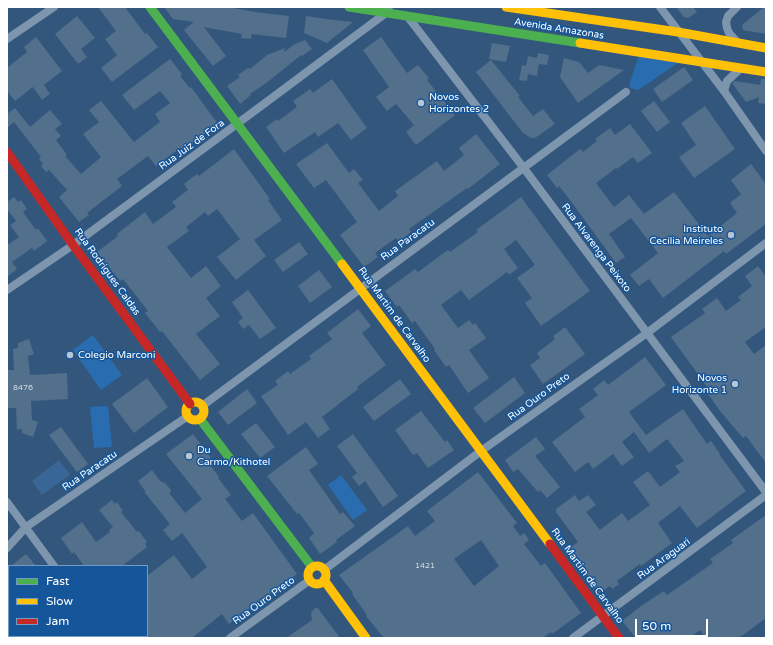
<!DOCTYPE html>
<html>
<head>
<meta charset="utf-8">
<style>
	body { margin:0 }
	#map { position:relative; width:773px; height:645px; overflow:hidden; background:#33577c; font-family:"Varela Round",sans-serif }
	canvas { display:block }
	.frame { position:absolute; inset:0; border:8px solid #fff; pointer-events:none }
	.legend { position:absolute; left:8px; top:565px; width:140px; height:72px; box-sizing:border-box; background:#15569a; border:1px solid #739ac2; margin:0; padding:5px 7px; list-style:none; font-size:12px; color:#fff }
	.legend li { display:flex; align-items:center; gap:8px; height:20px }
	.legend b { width:20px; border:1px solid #739ac2 }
	.scale { position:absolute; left:635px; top:619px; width:73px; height:18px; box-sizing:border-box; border:2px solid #fff; border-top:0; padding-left:5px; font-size:12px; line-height:14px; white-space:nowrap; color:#fff; -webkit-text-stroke:3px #15569a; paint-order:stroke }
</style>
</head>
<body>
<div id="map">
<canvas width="773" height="645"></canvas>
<div class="frame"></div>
<ul class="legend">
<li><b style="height:5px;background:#4caf50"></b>Fast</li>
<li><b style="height:5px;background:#ffc107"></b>Slow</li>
<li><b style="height:5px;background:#c62828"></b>Jam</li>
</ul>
<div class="scale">50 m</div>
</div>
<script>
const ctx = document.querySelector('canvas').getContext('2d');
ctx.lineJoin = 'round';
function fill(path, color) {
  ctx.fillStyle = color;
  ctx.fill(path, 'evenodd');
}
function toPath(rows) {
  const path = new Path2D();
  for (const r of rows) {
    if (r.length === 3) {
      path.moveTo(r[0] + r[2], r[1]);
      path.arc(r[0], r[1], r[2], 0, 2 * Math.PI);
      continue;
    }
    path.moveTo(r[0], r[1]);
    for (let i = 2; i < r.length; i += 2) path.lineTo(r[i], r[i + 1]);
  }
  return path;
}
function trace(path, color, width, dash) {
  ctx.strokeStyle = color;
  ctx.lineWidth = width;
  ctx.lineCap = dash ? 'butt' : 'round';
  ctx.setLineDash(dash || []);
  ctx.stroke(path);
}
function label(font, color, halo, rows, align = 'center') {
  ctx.font = font + ' "Varela Round",sans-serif';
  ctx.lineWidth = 3;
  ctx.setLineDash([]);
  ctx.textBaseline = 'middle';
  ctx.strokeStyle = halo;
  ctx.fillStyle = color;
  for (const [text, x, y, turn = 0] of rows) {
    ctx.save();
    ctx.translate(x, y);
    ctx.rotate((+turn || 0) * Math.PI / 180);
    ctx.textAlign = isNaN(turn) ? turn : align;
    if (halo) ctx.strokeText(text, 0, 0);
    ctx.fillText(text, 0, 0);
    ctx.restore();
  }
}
fill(toPath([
	[639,56,678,63,638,90,630,88,630,82],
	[93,335,122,375,101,390,73,350],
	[108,406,112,447,94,448,90,407],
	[341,475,367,510,353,520,328,485]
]), '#296db0');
fill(toPath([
	[59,460,70,475,42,495,32,481]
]), '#386696');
fill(toPath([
	[98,7,125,7,145,34,147,33,158,47,112,82,101,68,117,55,105,39,116,31],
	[164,7,228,7,255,12,289,16,286,38,252,34,251,39,241,38,242,34,204,27,226,56,213,66,184,30,194,22,173,19],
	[676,7,693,7,697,12,688,18,684,17],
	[764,7,766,7,766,34,743,30,742,25],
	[77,16,95,38,81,49,87,57,78,64,55,34],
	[306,16,326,19,353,22,327,43,304,33],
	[36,37,62,71,44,85,50,94,42,100,33,87,15,101,7,91,7,68,27,52,24,47],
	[381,37,407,73,418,65,429,78,427,80,455,115,416,145,406,132,414,125,396,104,387,111,376,97,389,87,363,50],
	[305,40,312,49,302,56,301,55,269,81,250,94,251,95,240,104,227,86,240,77,238,75,248,68,250,69,267,55,285,48,284,52,295,44],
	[492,43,510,46,506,62,489,59],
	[538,53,549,55,547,65,539,64,537,76,528,74,527,81,519,80,522,65,526,66,528,56,537,58],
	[564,58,579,62,588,73,599,65,624,70,578,103,560,77],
	[170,59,182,74,180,76,190,88,191,87,218,124,182,151,180,148,156,166,148,156,117,179,122,186,87,213,89,215,79,222,59,197,67,190,49,170,46,172,41,166,43,164,39,159,41,157,14,122,7,128,7,114,15,108,30,127,50,110,62,124,55,129,61,136,56,140,67,155,65,156,81,174,101,157,83,134,99,122,89,110,101,101,134,142,160,122,155,114,170,103,160,91,134,110,122,95],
	[491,60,520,96,518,97,533,116,543,109,555,124,535,138,531,138,523,133,476,72],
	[684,67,693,80,662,102,653,89],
	[332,79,367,128,351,140,338,123,318,137,315,132,284,153,266,127,277,119,278,121,297,107,293,101,310,89,313,93],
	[761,79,766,79,766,104,758,103,759,97,746,102,732,83,735,81,760,85],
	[654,101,670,122,657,132,641,111],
	[705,106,735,149,694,178,679,157,696,145,681,123],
	[630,124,652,153,638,163,633,157,617,169,616,168,596,183,614,207,629,195,644,214,674,192,708,236,737,213,730,203,741,194,731,180,751,164,766,184,766,224,726,254,724,251,663,298,649,279,639,286,630,275,658,253,631,218,609,234,625,257,616,263,570,200,559,186,557,188,547,175,580,149,583,152,597,141,595,139,610,128,615,135],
	[476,134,500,164,468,189,467,188,409,229,411,232,399,241,396,238,375,253,378,257,364,267,340,235,357,222,326,180,314,188,296,164,327,143,349,173,354,169,363,180,358,183,379,211,398,196,395,191,437,161,444,171,464,155,459,148],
	[234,149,270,199,268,200,282,220,254,240,266,256,236,280,217,257,240,239,217,209,208,216,205,212,186,227,189,231,167,247,191,278,206,266,221,286,206,298,220,316,196,334,220,364,200,380,162,331,160,332,145,313,148,311,123,279,120,281,97,252,118,236,117,234,145,212,153,224,176,207,172,202,188,190,184,184,197,174,199,176],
	[14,197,18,202,21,200,27,209,23,212,36,230,38,228,47,241,34,251,32,248,12,262,17,269,7,277,7,245,19,237,10,225,16,221,7,209,7,202],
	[521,197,590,291,541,326,525,303,532,298,517,278,535,265,516,240,504,249,518,268,509,275,507,272,469,300,461,290,441,305,458,328,469,320,473,325,475,323,486,338,469,350,489,378,468,393,449,365,446,367,434,350,435,349,415,321,412,323,399,305,397,307,385,291,415,269,418,272,448,250,450,252,478,232,476,230],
	[299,242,308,254,283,272,274,260],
	[758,266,766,277,766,327,745,342,754,354,766,345,766,463,746,436,743,438,720,411,705,390,708,388,671,337,705,313,702,309,717,298,726,311,741,300,738,297,752,286,745,276],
	[319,270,332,287,310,303,298,286],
	[248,290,276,328,260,339,249,325,243,329,238,322,243,318,232,302],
	[358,309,371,326,362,333,386,365,357,387,358,389,322,417,330,429,318,438,306,422,288,435,261,396,278,385,275,381,288,371,290,374,311,359,309,356,332,339,327,333],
	[565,327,585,354,543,384,530,365,540,358,537,353,555,339,553,336],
	[29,339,34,354,28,356,30,375,67,373,68,399,31,401,32,420,38,422,33,437,22,433,22,429,17,430,16,408,8,408,7,392,7,370,14,370,13,349,18,348,18,343],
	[645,357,666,385,629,412,646,435,683,409,707,444,711,441,720,454,719,454,746,491,697,528,680,506,658,523,672,543,641,566,640,564,617,581,619,584,612,589,610,586,598,594,590,583,592,582,567,550,578,542,556,512,556,509,575,495,579,501,588,495,596,505,586,512,600,530,622,513,628,521,650,505,633,482,648,471,660,487,680,472,675,466,684,461,667,439,649,453,634,432,622,442,634,457,622,466,613,454,593,469,588,462,575,472,552,442,585,417,579,409,598,395,593,389,604,380,608,385],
	[514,377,525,393,485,423,473,408],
	[147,378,168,407,134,433,112,404],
	[400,379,411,394,374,421,363,407],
	[247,389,257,403,228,425,218,412],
	[421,411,445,442,447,440,454,450,428,468,417,453,413,455,395,430],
	[256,423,275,447,260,458,241,434],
	[61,427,88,464,77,472,49,435],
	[193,434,211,458,207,461,219,477,218,478,231,495,225,499,242,521,253,513,297,574,229,624,222,614,192,638,147,638,147,576,174,555,192,579,207,567,182,533,172,541,163,530,170,524,145,493,145,491,138,481,152,470,160,481,165,483,171,490,170,494,185,513,202,499,166,454],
	[353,434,398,496,383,507,365,481,359,486,352,477,357,473,337,446],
	[536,437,545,449,535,456,560,487,547,498,540,490,538,492,518,469,513,472,505,460],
	[306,447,318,464,309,470,340,514,343,512,355,526,336,540,337,542,320,554,309,538,314,533,299,513,297,514,267,476],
	[478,472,517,523,513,526,520,536,524,533,529,540,524,544,541,566,545,563,581,613,552,634,551,632,543,638,384,638,366,616,367,615,352,594,353,593,339,575,408,526,415,536,435,521,427,511],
	[481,540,499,566,474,586,454,559],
	[112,500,115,504,117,502,123,511,121,512,137,532,139,531,147,542,145,544,147,547,122,566,84,566,74,552,72,554,61,538,82,522,96,542,110,532,109,530,113,527,99,510],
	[766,515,766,618,739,638,706,638,700,630,689,638,636,638,622,621,641,606,664,591,667,595,713,563,710,559,733,543,731,540],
	[26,554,36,566,11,566],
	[317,607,340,638,286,638,312,620,311,613,313,610]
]), '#526f8c');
trace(toPath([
	[660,7,724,91,766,151],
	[737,7,728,16,726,22,727,28,729,33,738,43],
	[408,17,523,167,766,492],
	[7,39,54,7],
	[724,91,727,81,740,69],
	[7,290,73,245,249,115,386,13,389,7],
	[202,406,626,92],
	[7,502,54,566],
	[7,548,26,527,188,416],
	[324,570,481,451,647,333,766,243],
	[106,636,108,638],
	[230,638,310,580],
	[573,638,766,495]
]), '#7e95ae', 8);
trace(toPath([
	[150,7,342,264],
	[349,7,580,43],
	[200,419,312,567]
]), '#4caf50', 9);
trace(toPath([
	[506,7,678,32,766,48],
	[580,43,766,72],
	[342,264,550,544],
	[195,411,9],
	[317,575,9],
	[324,580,366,638]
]), '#ffc107', 9);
trace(toPath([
	[7,152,73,245,190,404],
	[550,544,619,638]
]), '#c62828', 9);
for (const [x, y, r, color] of [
	[421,103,4,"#b8c4d1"],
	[731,235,4,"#b8c4d1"],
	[70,355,4,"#b8c4d1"],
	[735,384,4,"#b8c4d1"],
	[189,456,4,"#b8c4d1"]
]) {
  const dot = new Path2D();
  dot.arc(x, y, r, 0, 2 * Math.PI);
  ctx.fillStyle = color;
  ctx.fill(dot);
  trace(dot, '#15569a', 1.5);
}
label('8px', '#d4dbe2', null, [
	["8476",23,388],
	["1421",425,566]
]);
label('10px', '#fff', '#15569a', [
	["Avenida Amazonas",559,29,9],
	["Rua Juiz de Fora",192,145,-36],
	["Rua Paracatu",408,240,-36],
	["Rua Alvarenga Peixoto",596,248,53],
	["Rua Rodrigues Caldas",107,272,54],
	["Rua Martim de Carvalho",394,315,54],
	["Rua Ouro Preto",539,397,-36],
	["Rua Paracatu",90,471,-34],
	["Rua Araguari",664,559,-36],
	["Rua Martim de Carvalho",587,576,54],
	["Rua Ouro Preto",264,601,-36]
]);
label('10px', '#fff', '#15569a', [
	["Novos",429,97],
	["Horizontes 2",429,109],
	["Instituto",723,229,"right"],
	["Cecília Meireles",723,241,"right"],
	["Colegio Marconi",78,355],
	["Novos",727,378,"right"],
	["Horizonte 1",727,390,"right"],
	["Du",197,450],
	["Carmo/Kithotel",197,462]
], 'left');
</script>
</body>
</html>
